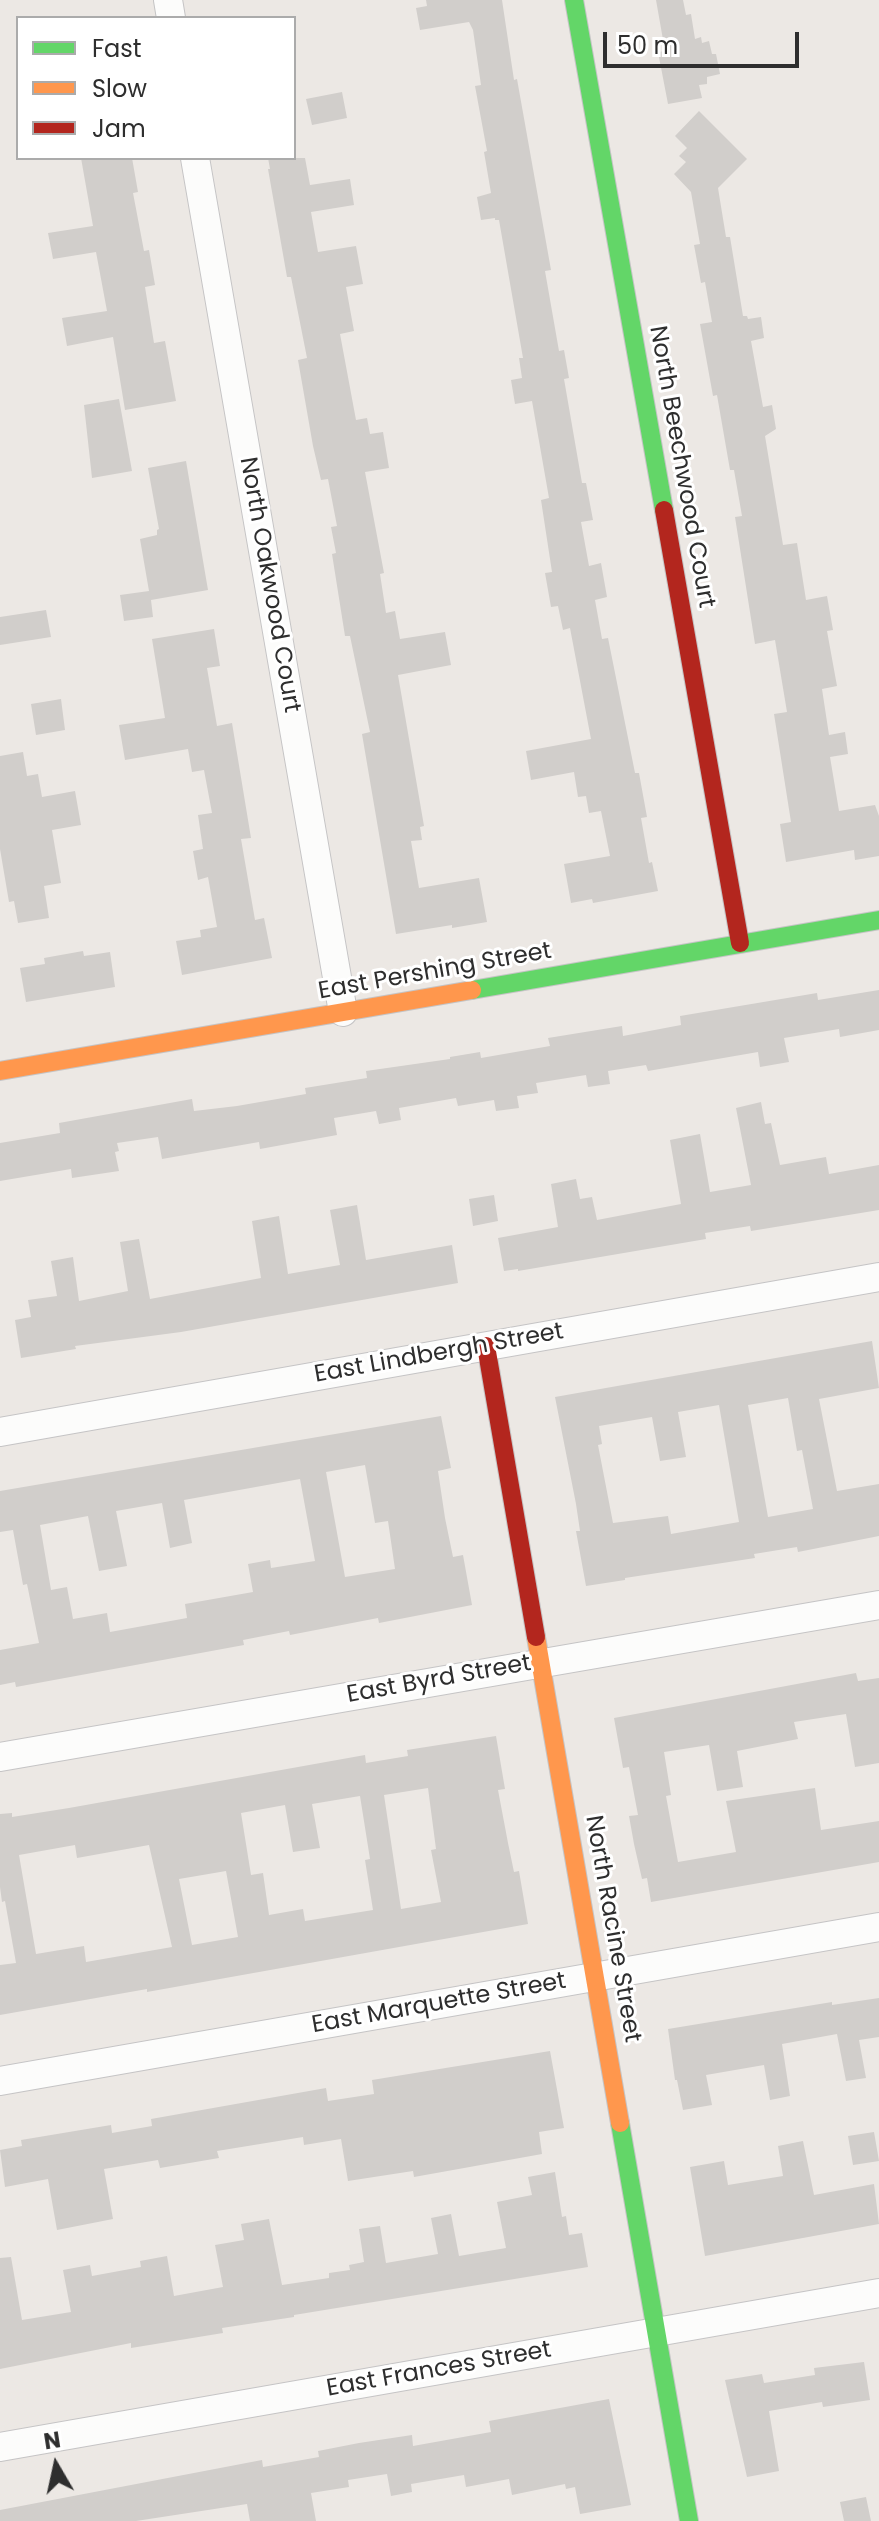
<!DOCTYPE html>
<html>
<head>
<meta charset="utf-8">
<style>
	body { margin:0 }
	#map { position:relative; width:879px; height:2521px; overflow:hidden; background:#ece8e4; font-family:Poppins,sans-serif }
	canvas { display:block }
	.legend { position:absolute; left:16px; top:16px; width:280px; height:144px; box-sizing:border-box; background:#fff; border:2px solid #ababab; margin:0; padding:10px 14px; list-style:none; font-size:24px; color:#2e2e2e }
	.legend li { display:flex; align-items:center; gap:16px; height:40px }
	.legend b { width:40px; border:2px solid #ababab }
	.north { position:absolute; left:16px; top:2425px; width:80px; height:80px; -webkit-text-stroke:6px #fff; paint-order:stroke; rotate:351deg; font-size:22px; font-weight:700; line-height:32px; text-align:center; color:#2e2e2e }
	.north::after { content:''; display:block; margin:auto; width:28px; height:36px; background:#2e2e2e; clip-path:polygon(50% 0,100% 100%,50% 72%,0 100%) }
	.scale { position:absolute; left:603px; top:32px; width:196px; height:36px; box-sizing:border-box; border:4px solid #2e2e2e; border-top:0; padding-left:10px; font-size:24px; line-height:28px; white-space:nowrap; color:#2e2e2e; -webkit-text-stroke:6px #fff; paint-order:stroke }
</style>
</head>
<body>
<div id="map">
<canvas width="879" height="2521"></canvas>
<ul class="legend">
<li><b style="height:10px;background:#63d668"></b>Fast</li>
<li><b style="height:10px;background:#ff974d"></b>Slow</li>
<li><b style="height:10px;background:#b3261e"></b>Jam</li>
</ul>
<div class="north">N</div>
<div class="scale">50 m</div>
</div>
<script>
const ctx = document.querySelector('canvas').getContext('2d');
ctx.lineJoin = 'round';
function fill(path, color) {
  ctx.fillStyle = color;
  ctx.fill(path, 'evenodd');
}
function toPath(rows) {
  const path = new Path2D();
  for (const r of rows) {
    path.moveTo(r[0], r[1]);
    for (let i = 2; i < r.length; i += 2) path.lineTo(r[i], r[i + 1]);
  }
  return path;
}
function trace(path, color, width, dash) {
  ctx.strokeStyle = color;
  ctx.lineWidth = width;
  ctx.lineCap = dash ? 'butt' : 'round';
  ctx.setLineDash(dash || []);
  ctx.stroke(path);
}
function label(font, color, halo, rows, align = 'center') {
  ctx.font = font + ' Poppins,sans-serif';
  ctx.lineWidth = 6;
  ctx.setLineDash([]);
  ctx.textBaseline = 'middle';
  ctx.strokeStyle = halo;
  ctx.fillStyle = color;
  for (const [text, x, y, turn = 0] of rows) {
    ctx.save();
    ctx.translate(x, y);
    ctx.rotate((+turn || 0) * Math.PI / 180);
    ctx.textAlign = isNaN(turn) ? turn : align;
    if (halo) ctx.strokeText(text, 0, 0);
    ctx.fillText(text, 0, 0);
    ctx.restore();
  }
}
fill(toPath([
	[426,0,502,0,514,80,517,79,551,270,545,271,559,351,564,350,569,378,564,379,582,483,586,483,593,520,581,522,589,566,601,563,607,597,595,600,602,639,608,638,635,773,639,773,647,817,641,818,649,863,652,862,658,891,593,903,592,899,571,903,564,864,610,856,601,811,589,813,586,796,578,797,574,772,531,780,526,751,591,739,570,628,563,630,558,606,551,607,545,573,552,572,541,500,549,498,532,401,515,404,511,380,522,378,519,358,523,358,499,220,495,220,495,218,481,220,477,197,491,193,484,152,487,151,475,86,481,85,473,30,469,22,420,30,416,8,427,6],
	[656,0,683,0,686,15,691,14,695,39,701,37,702,43,709,41,712,54,716,54,720,74,707,77,707,84,699,85,702,98,668,104,658,52,665,51],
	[342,92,347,118,312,125,306,99],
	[699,111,747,159,718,188,726,237,730,237,743,316,747,316,748,319,761,317,764,338,751,341,763,407,772,405,776,429,765,436,783,545,797,543,806,600,827,596,833,630,827,631,837,686,822,689,829,735,845,732,848,754,830,757,839,811,875,805,879,816,879,856,855,860,854,850,786,862,780,824,791,822,774,714,787,712,775,640,755,644,735,517,742,516,734,470,730,470,717,395,713,396,700,324,712,322,705,282,701,283,694,245,700,244,691,192,674,174,686,162,679,156,687,148,675,136],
	[81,158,132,158,138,192,133,193,144,251,149,250,155,285,145,287,154,343,165,341,176,401,125,410,113,337,67,346,62,318,107,311,96,252,53,259,48,233,93,226],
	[268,158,305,158,310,185,350,179,354,205,311,212,318,252,356,246,363,284,346,287,354,331,340,334,356,420,367,418,370,434,383,432,389,468,365,472,384,573,380,574,386,613,395,611,400,639,445,632,451,665,398,675,424,826,420,827,422,840,411,841,419,888,479,878,487,922,452,928,452,925,396,934,362,734,370,732,350,636,345,636,332,554,336,553,331,527,337,526,328,479,321,480,313,446,298,360,307,358,291,277,287,277,268,169,270,169],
	[119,399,132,471,92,478,84,405],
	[186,461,208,590,151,600,153,617,124,621,120,595,149,591,140,539,157,535,157,530,159,529,148,468],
	[46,610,51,637,0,645,0,617],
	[214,629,220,666,207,668,217,726,232,723,251,838,241,839,255,920,264,918,272,958,182,975,176,941,201,937,200,930,217,927,208,877,198,880,193,851,203,849,198,815,212,813,204,770,192,772,188,749,125,760,119,725,165,718,152,639],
	[61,699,65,730,36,735,31,704],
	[23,752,27,776,38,774,42,797,75,791,81,825,52,830,61,883,44,886,49,918,18,923,14,901,9,902,0,849,0,756],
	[83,951,84,956,110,952,115,987,26,1002,20,968,45,964,44,958],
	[879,990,879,1030,840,1037,839,1029,784,1038,789,1062,760,1067,758,1052,648,1071,646,1065,608,1071,610,1084,588,1087,586,1075,536,1083,538,1093,517,1096,519,1108,496,1111,494,1100,458,1106,456,1098,399,1108,401,1120,379,1124,376,1111,334,1118,337,1135,260,1149,259,1142,162,1159,158,1137,117,1143,119,1151,115,1152,119,1171,72,1178,71,1169,0,1181,0,1143,60,1133,59,1123,192,1099,194,1111,237,1106,306,1094,305,1088,367,1078,366,1071,450,1059,450,1057,480,1052,481,1058,550,1046,548,1038,622,1026,623,1036,681,1025,680,1016,817,993,818,1000],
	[761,1102,765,1124,771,1123,780,1165,826,1157,829,1174,879,1165,879,1210,751,1231,750,1226,705,1233,706,1239,518,1271,518,1269,504,1271,498,1238,558,1227,551,1184,576,1179,580,1199,592,1197,597,1220,681,1204,670,1140,700,1134,710,1192,751,1185,736,1108],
	[494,1195,498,1221,473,1226,469,1199],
	[357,1205,366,1260,452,1245,458,1283,181,1332,75,1346,76,1349,21,1358,15,1320,31,1317,28,1300,57,1296,51,1261,73,1257,79,1301,128,1291,120,1242,139,1239,150,1299,261,1278,252,1221,279,1216,288,1274,340,1265,330,1210],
	[872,1341,879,1388,819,1399,837,1491,879,1484,879,1536,798,1552,797,1547,754,1554,755,1558,625,1578,625,1580,586,1586,576,1531,580,1531,576,1504,555,1397],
	[788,1398,797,1451,802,1450,813,1509,768,1517,748,1405],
	[719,1405,739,1522,671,1534,668,1516,613,1523,598,1445,602,1444,599,1426,652,1417,660,1461,686,1457,678,1412],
	[441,1416,451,1468,438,1471,445,1518,453,1557,463,1555,472,1605,379,1623,378,1618,290,1635,289,1631,243,1640,244,1645,16,1687,15,1682,0,1685,0,1650,39,1643,27,1584,23,1585,13,1530,0,1532,0,1491],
	[365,1465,375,1523,388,1521,395,1569,345,1577,326,1472],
	[300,1479,315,1561,271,1568,270,1560,248,1564,253,1592,185,1604,187,1618,110,1632,107,1613,73,1619,67,1587,51,1590,40,1525,88,1516,99,1571,127,1566,116,1511,162,1503,170,1548,192,1543,184,1500],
	[856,1673,858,1681,879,1678,879,1763,855,1767,846,1714,794,1722,798,1739,737,1751,743,1787,717,1791,709,1745,664,1752,671,1795,666,1796,678,1862,736,1852,726,1801,815,1788,821,1830,879,1821,879,1862,651,1902,647,1878,642,1879,634,1844,629,1816,638,1815,629,1767,623,1768,614,1718],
	[496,1736,505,1789,498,1790,508,1843,514,1872,519,1871,528,1924,147,1992,147,1989,0,2015,0,1965,16,1963,5,1901,2,1902,0,1887,0,1814,12,1813,12,1817,69,1808,365,1755,366,1763,408,1756,407,1750],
	[428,1788,436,1849,431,1850,441,1902,401,1909,384,1795],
	[360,1796,370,1859,365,1860,373,1910,305,1921,303,1909,269,1915,263,1873,251,1875,241,1813,285,1805,293,1852,320,1848,312,1804],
	[75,1845,77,1858,149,1845,172,1947,86,1962,84,1946,36,1954,19,1855],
	[226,1871,238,1937,192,1945,179,1879],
	[879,1998,879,2037,859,2040,866,2078,846,2081,837,2034,782,2044,790,2096,770,2100,764,2065,706,2075,712,2105,683,2110,677,2080,675,2080,668,2029,832,2002,832,2005],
	[550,2051,564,2128,539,2132,542,2154,414,2177,413,2171,348,2181,341,2139,304,2145,303,2137,217,2151,219,2158,160,2168,158,2160,104,2169,113,2219,57,2230,48,2179,5,2187,0,2150,22,2146,21,2140,111,2125,112,2133,152,2126,151,2119,326,2088,328,2101,374,2094,372,2080],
	[874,2132,879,2161,853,2165,848,2136],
	[803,2141,814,2195,874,2184,879,2224,705,2256,690,2167,724,2161,728,2185,783,2176,778,2146],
	[555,2172,562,2217,566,2216,569,2235,582,2233,588,2267,294,2315,294,2317,222,2328,223,2333,131,2348,131,2343,0,2369,0,2258,11,2257,22,2320,71,2312,63,2270,90,2265,92,2276,141,2267,140,2261,167,2256,174,2296,223,2287,215,2245,244,2240,241,2224,269,2219,282,2285,329,2278,329,2273,350,2270,349,2265,364,2262,359,2229,380,2226,386,2263,438,2254,431,2218,451,2214,459,2256,506,2248,497,2202,532,2195,528,2177],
	[864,2362,870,2400,823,2407,822,2402,769,2411,779,2471,747,2477,725,2380,762,2374,764,2383,815,2375,814,2368],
	[609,2399,631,2505,580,2514,575,2487,566,2489,565,2484,512,2495,509,2479,466,2487,464,2475,411,2484,412,2492,391,2496,387,2474,348,2480,349,2487,311,2493,316,2521,250,2521,247,2504,136,2521,0,2521,0,2510,262,2460,263,2467,319,2457,318,2451,359,2443,412,2435,413,2446,491,2432,489,2421],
	[866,2497,871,2521,844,2521,840,2502]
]), '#d1cecb');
const street = toPath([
	[168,0,171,18],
	[195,158,343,1012],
	[0,1432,879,1277],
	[0,1757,879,1605],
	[0,2081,879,1927],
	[0,2447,879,2293]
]);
const fast = toPath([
	[574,0,664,510],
	[472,990,879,920],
	[620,2123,689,2521]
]);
const slow = toPath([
	[0,1071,472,990],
	[536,1637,620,2123]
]);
const jam = toPath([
	[664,510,740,943],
	[486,1346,536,1637]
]);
trace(street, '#c5c4c5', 30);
trace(fast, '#c5c4c5', 20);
trace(slow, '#c5c4c5', 20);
trace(jam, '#c5c4c5', 20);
trace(street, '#fcfcfb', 28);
trace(fast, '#63d668', 18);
trace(slow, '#ff974d', 18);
trace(jam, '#b3261e', 18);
label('24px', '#2e2e2e', '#fff', [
	["North Beechwood Court",681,467,80],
	["North Oakwood Court",269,585,80],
	["East Pershing Street",435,972,-10],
	["East Lindbergh Street",439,1354,-10],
	["East Byrd Street",439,1680,-10],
	["North Racine Street",612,1929,80],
	["East Marquette Street",439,2004,-10],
	["East Frances Street",439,2370,-10]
]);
</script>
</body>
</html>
